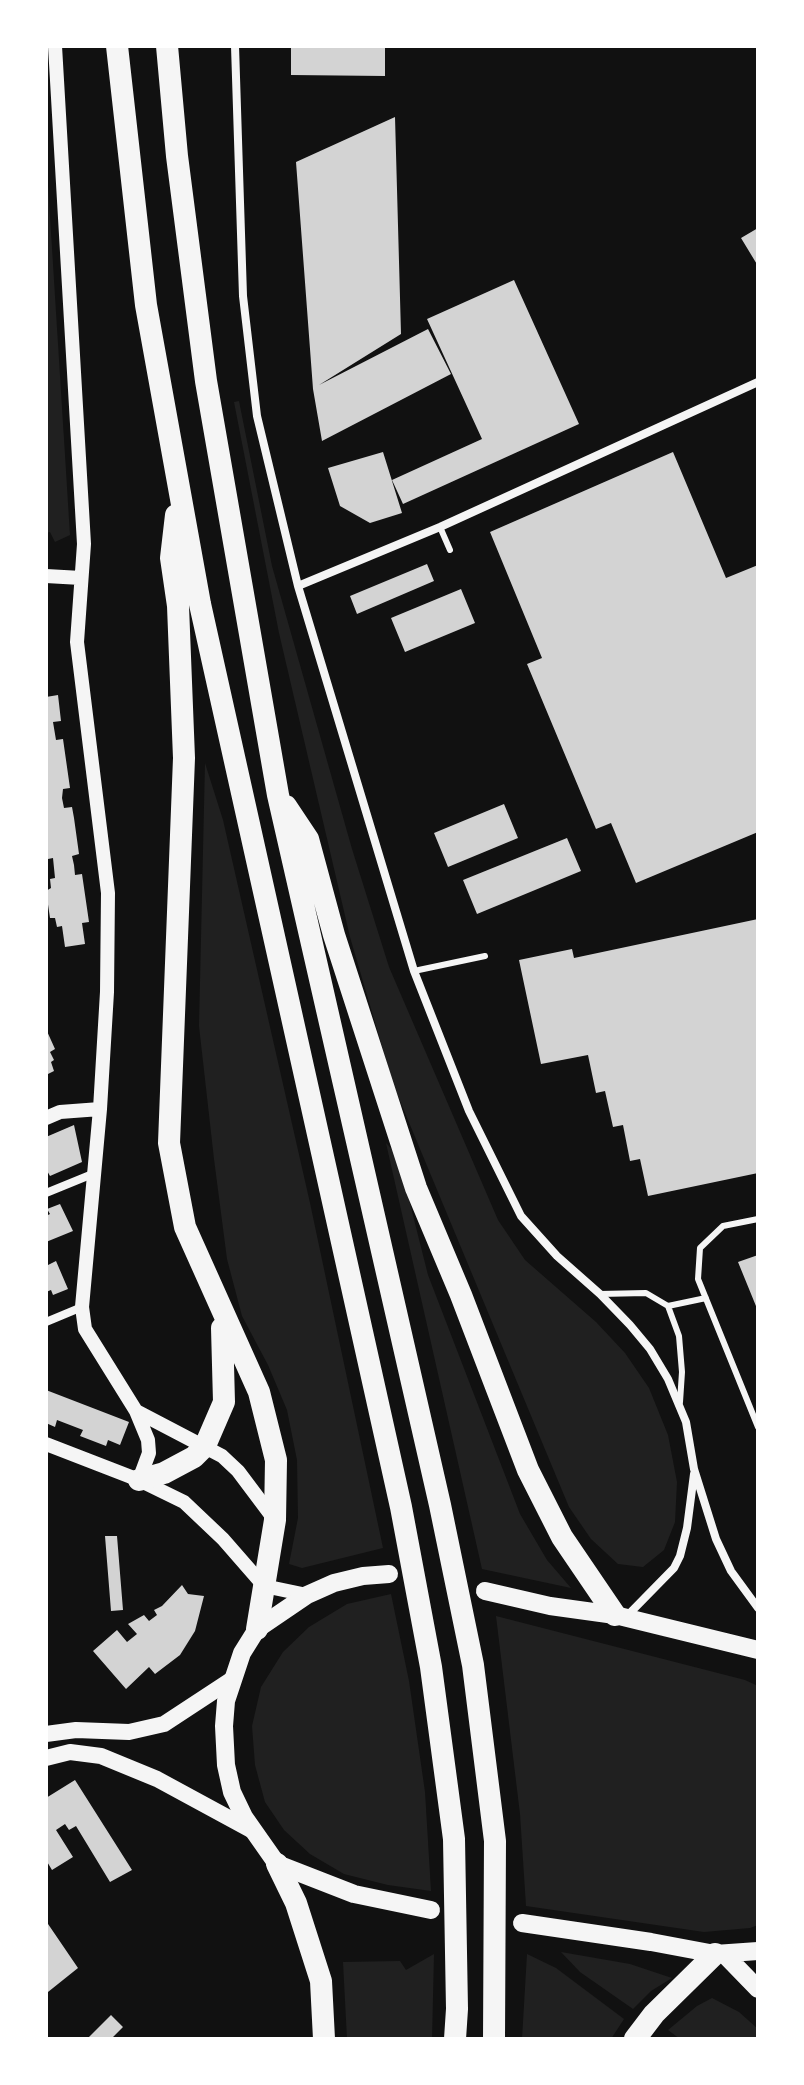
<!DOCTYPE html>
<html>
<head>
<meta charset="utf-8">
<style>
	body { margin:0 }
	#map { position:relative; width:804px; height:2085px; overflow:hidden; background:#111; font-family:"Asap Condensed",sans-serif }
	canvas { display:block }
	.frame { position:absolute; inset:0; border:48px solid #fff; pointer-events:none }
</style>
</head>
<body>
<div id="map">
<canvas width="804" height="2085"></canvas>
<div class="frame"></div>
</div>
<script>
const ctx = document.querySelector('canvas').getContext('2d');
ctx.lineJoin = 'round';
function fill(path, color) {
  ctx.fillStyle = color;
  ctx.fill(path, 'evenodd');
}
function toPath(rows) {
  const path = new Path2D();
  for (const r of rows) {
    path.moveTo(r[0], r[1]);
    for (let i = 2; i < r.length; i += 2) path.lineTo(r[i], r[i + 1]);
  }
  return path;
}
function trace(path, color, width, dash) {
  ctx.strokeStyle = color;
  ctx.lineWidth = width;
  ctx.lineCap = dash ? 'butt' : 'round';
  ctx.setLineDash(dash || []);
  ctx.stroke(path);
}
fill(toPath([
	[46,153,70,535,55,542,50,532,46,533],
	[239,401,272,566,352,849,389,967,498,1220,525,1260,596,1322,625,1353,649,1388,668,1435,677,1482,675,1522,664,1550,643,1567,618,1564,591,1539,569,1507,393,1084,350,937,279,633,234,402],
	[205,763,223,820,310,1203,383,1548,302,1568,289,1564,298,1518,297,1460,287,1410,268,1365,242,1316,227,1259,214,1159,199,1026],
	[386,1143,398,1156,428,1275,520,1514,547,1560,571,1588,482,1569],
	[391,1594,409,1681,425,1792,431,1891,388,1885,344,1874,310,1854,284,1830,265,1802,255,1765,252,1726,261,1687,283,1652,309,1627,347,1604],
	[496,1616,745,1680,758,1686,758,1925,750,1928,704,1932,526,1906,520,1814],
	[561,1952,630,1964,672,1978,651,1991,633,2009,580,1972],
	[434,1954,432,2039,347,2039,343,1962,400,1961,406,1970],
	[527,1954,556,1968,624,2019,611,2039,522,2039],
	[712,1998,739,2012,758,2029,758,2039,680,2039,668,2030,697,2006]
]), '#202020');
fill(toPath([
	[291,46,385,46,385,76,291,75],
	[395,117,401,334,319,385,428,329,451,374,322,441,313,389,296,162],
	[758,228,758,266,741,238],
	[514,280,579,424,403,504,392,480,482,439,427,319],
	[383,452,402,513,370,523,340,506,328,468],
	[673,452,726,578,758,565,758,832,636,883,611,823,596,829,527,664,542,658,490,532],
	[427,564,434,581,357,614,350,596],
	[461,589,475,623,405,652,391,618],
	[58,695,61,721,53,722,56,740,63,739,70,788,63,789,62,798,64,808,72,807,74,818,79,854,72,856,74,865,75,875,82,874,89,922,82,923,85,944,65,947,62,926,57,927,55,918,50,918,46,891,51,888,50,879,55,878,53,858,48,859,46,849,46,697],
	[504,804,518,838,448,867,434,833],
	[567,838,581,871,477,914,463,880],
	[758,919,758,1173,648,1196,640,1159,630,1161,623,1125,613,1127,605,1091,596,1093,588,1055,541,1064,519,960,572,949,574,958],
	[46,1029,55,1049,50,1052,54,1060,51,1062,54,1071,46,1075],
	[74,1125,82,1162,50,1176,46,1169,46,1137],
	[60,1204,73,1231,46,1242,46,1216,50,1214,47,1209],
	[758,1255,758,1311,738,1262],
	[56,1261,68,1289,53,1295,51,1290,46,1292,46,1266],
	[46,1390,129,1422,120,1445,108,1440,106,1446,80,1436,83,1430,57,1420,55,1427,46,1423],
	[105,1536,117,1536,123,1610,111,1611],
	[182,1585,188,1594,204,1596,195,1631,180,1655,155,1674,149,1667,126,1689,93,1651,117,1630,127,1642,137,1634,128,1624,144,1615,149,1621,157,1615,154,1610,162,1606],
	[75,1780,132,1870,110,1882,76,1826,69,1830,65,1824,56,1830,73,1857,52,1870,46,1860,46,1798],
	[46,1921,78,1968,48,1992,46,1989],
	[111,2015,123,2027,111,2039,87,2039]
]), '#d3d3d3');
trace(toPath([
	[440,527,450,550],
	[414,971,485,956],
	[758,1219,723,1226,700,1248,698,1279,758,1427],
	[600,1294,646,1293,668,1306,679,1336,682,1372,680,1402],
	[668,1306,706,1298]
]), '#f5f5f5', 6);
trace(toPath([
	[235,46,243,296,257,416,298,586,414,971,469,1111,521,1216,557,1256,600,1294,630,1325,650,1349,668,1379,686,1422,694,1469,716,1539,731,1571,758,1608],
	[298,586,440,527,758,382],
	[46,1193,95,1173],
	[46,1322,82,1307],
	[625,1618,674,1568,680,1556,687,1528,694,1474]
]), '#f5f5f5', 8);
trace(toPath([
	[55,46,84,544,77,642,108,893,107,992,100,1109,82,1307,85,1329,136,1411,148,1440,149,1453,139,1480],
	[46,576,81,578],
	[46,1118,60,1112,100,1109],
	[136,1411,222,1456,238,1471,274,1519],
	[46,1444,139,1480,184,1502,223,1539,264,1586,307,1595]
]), '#f5f5f5', 14);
trace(toPath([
	[46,1734,76,1730,129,1732,164,1724,231,1680],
	[46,1758,70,1752,101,1756,157,1779,251,1830]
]), '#f5f5f5', 16);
trace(toPath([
	[389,1574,363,1576,334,1583,307,1595,257,1629,242,1653,226,1701,224,1726,226,1765,232,1792,244,1817,277,1864,354,1894,431,1910],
	[485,1591,550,1606,615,1615,758,1650],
	[522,1923,651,1942,715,1954,758,1951],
	[725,1955,758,1989]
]), '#f5f5f5', 18);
trace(toPath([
	[117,46,146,305,200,604,401,1507,431,1667,454,1839,457,2009,455,2039],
	[167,46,177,156,206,381,278,795,440,1505,473,1665,495,1841,494,2039],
	[176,515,171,558,178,606,184,758,169,1143,185,1227,259,1392,276,1460,275,1520,257,1629],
	[286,806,308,839,334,935,416,1188,461,1295,528,1470,562,1537,615,1615],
	[139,1480,164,1473,194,1457,205,1446,224,1402,222,1328],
	[277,1864,296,1903,321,1981,324,2039],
	[635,2039,654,2014,715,1954]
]), '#f5f5f5', 22);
</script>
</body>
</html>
